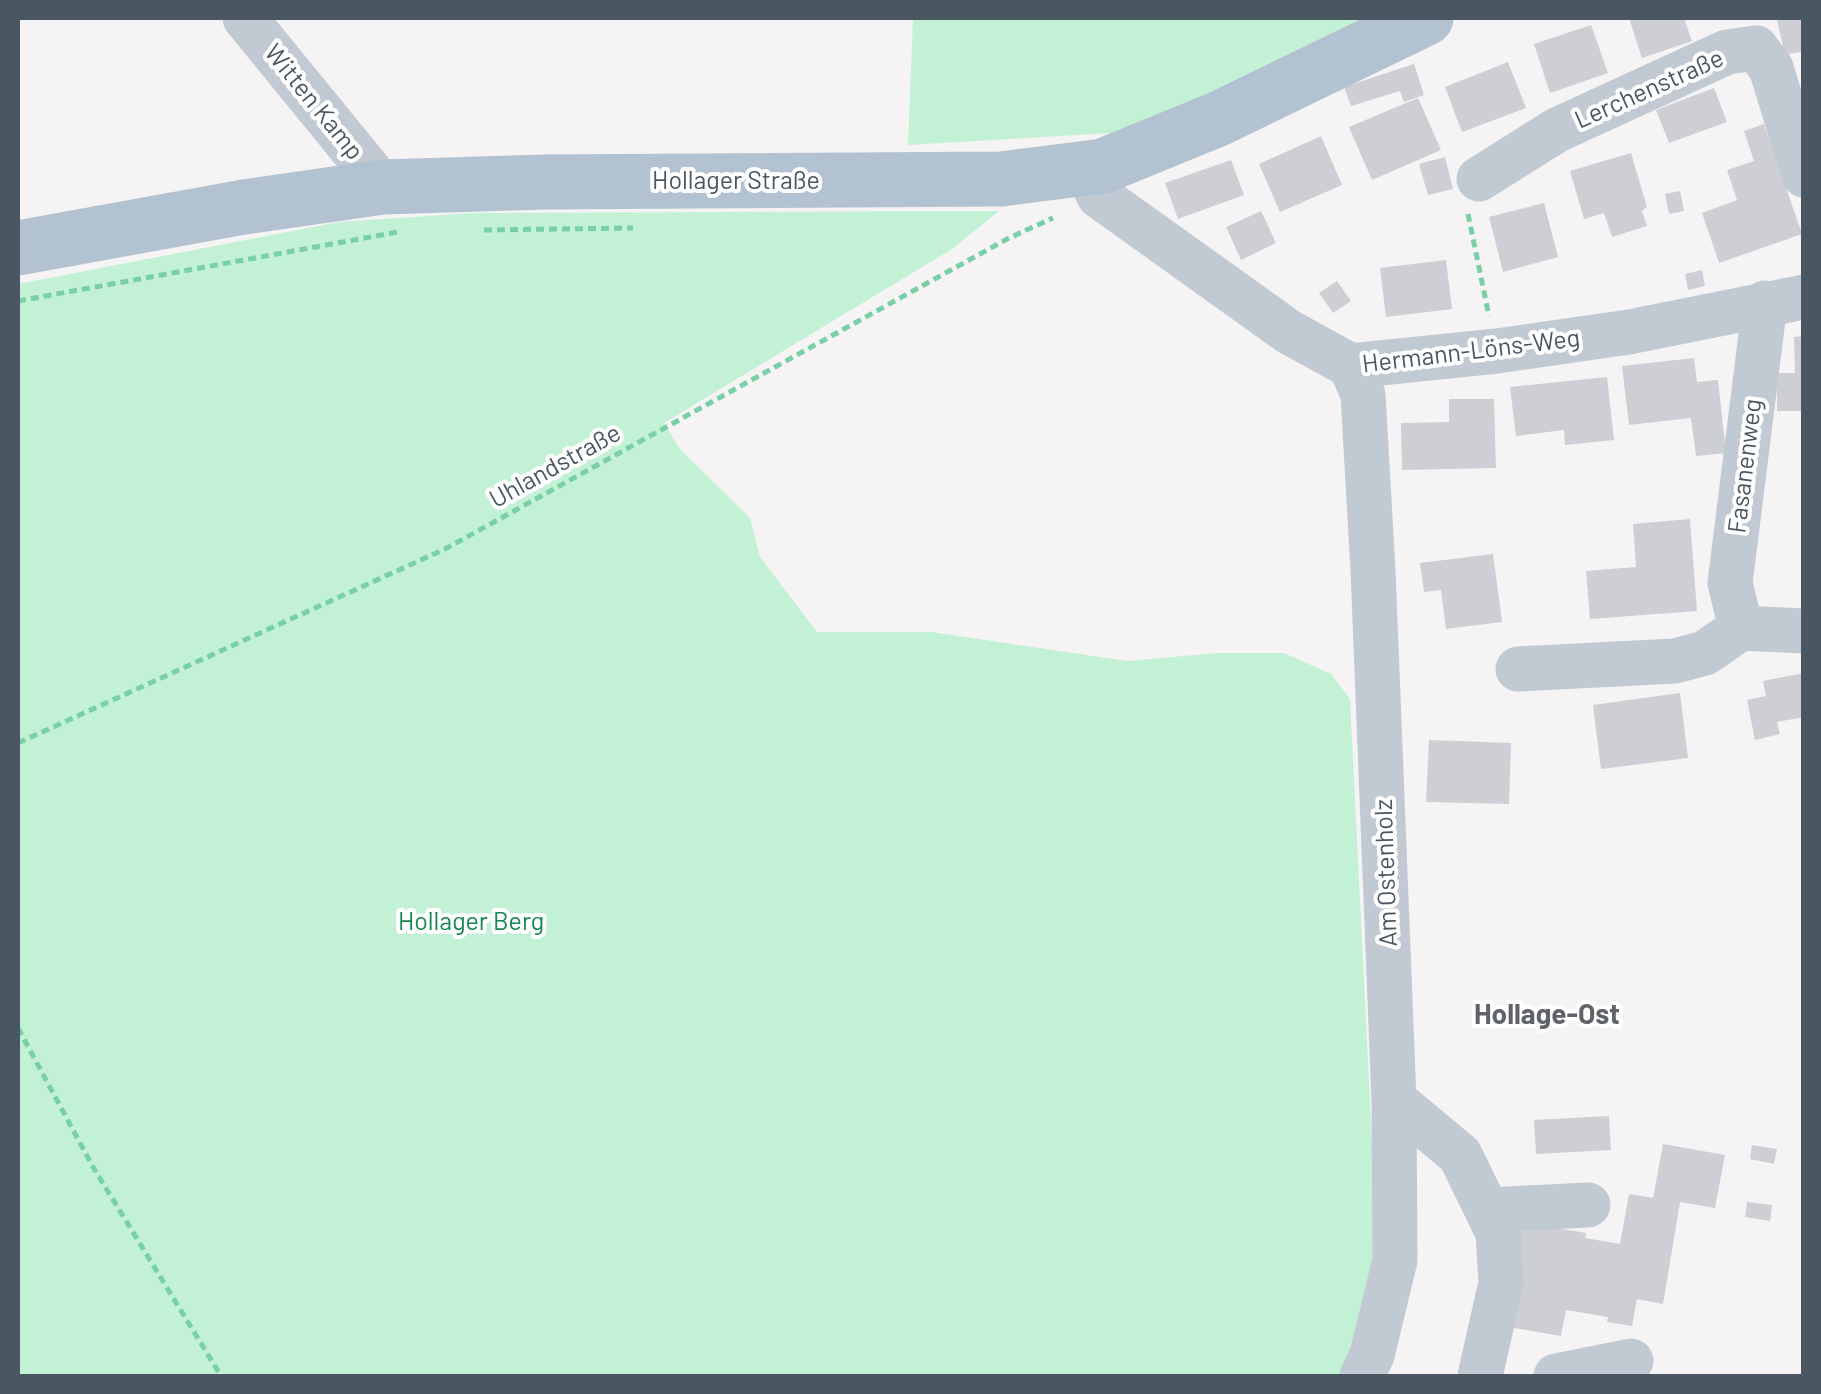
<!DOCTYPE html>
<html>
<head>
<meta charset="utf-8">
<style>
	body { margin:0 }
	#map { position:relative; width:1821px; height:1394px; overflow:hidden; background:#f5f3f3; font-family:Barlow,sans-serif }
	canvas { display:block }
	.frame { position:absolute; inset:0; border:20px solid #4a5661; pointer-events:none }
</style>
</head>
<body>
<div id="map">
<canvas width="1821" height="1394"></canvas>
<div class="frame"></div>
</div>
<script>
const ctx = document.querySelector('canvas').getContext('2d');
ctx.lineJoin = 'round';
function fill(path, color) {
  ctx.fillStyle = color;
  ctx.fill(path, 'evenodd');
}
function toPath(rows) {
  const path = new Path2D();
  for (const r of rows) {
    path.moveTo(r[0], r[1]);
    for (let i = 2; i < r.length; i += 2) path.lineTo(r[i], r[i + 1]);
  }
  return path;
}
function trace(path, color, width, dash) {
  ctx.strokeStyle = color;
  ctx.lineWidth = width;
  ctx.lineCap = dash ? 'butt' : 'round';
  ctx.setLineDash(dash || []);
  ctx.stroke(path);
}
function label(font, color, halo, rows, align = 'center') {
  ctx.font = font + ' Barlow,sans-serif';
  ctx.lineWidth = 8;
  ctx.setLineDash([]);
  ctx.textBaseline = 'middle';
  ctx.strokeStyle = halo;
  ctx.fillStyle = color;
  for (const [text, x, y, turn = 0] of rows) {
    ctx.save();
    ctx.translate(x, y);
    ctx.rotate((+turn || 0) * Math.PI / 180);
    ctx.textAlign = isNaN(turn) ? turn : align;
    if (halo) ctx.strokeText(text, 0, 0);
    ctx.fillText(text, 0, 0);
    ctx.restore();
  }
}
fill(toPath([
	[913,18,1367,18,1128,132,908,145],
	[999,211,952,249,664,423,679,448,750,518,760,557,817,632,931,632,1127,661,1218,653,1284,653,1331,674,1350,699,1378,1263,1343,1376,18,1376,18,284,339,222,473,213]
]), '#c3f1d5');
fill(toPath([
	[1629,18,1684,18,1692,41,1642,58],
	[1788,18,1804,18,1804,51,1785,55,1777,20],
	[1591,25,1608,73,1550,93,1534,44],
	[1508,62,1526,108,1462,132,1445,87],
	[1414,64,1424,95,1404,102,1400,91,1351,106,1344,87],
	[1714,88,1727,122,1669,143,1656,110],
	[1418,98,1441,150,1372,180,1349,127],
	[1764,124,1802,234,1719,263,1702,213,1737,200,1727,170,1754,161,1744,131],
	[1321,136,1342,185,1280,212,1259,164],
	[1631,153,1647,207,1642,211,1647,226,1612,237,1604,213,1584,219,1570,171],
	[1445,157,1453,189,1428,195,1419,164],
	[1231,160,1244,195,1178,219,1165,183],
	[1680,191,1684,211,1669,214,1665,194],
	[1544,203,1558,257,1503,272,1489,217],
	[1261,211,1276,243,1241,260,1226,227],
	[1446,260,1452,309,1386,317,1380,268],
	[1702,270,1705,286,1688,290,1685,274],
	[1337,281,1351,301,1333,313,1319,293],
	[1804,336,1804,411,1777,411,1777,373,1795,373,1794,337],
	[1694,358,1697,382,1718,380,1726,453,1696,456,1691,418,1629,425,1622,366],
	[1607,377,1614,440,1565,445,1564,430,1516,436,1510,387],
	[1449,399,1494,399,1496,468,1402,470,1401,423,1449,422],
	[1690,519,1697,611,1590,619,1586,571,1636,567,1633,524],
	[1493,554,1502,622,1446,629,1441,590,1424,592,1420,563],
	[1804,673,1804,717,1777,722,1780,734,1755,740,1747,700,1766,696,1763,681],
	[1680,693,1688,758,1601,769,1593,705],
	[1429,740,1511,743,1509,804,1426,802],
	[1609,1116,1611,1150,1536,1154,1534,1120],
	[1663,1144,1725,1155,1715,1208,1680,1202,1663,1304,1637,1299,1632,1326,1607,1322,1608,1317,1566,1310,1561,1336,1503,1326,1521,1222,1586,1233,1585,1238,1620,1244,1629,1194,1653,1198],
	[1752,1145,1777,1149,1774,1164,1750,1159],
	[1747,1202,1772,1205,1770,1221,1745,1217]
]), '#cdcfd5');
trace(toPath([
	[1468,214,1489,316],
	[484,230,633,228],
	[18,301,398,232],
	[18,743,445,549,1009,238,1053,218],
	[18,1028,93,1167,221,1376]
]), '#7ad0a6', 5, [8, 5]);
trace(toPath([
	[245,18,383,187],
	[1085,168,1099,196,1289,332,1351,366,1497,351,1629,332,1804,297],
	[1479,179,1557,130,1727,52,1756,48,1771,68,1804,175],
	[1765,303,1730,583,1741,628,1804,631],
	[1351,366,1363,395,1373,570,1394,1100,1395,1260,1372,1355,1362,1376],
	[1518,669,1675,661,1705,653,1741,628],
	[1394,1100,1460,1155,1498,1233,1501,1283,1480,1376],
	[1489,1210,1588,1205],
	[1556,1376,1631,1361]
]), '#c1cad2', 45);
trace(toPath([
	[18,248,244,207,383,187,545,182,1001,179,1103,166,1218,119,1426,18]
]), '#b3c2d1', 55);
label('25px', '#4a5661', '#fff', [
	["Lerchenstraße",1649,89,-24],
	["Witten Kamp",314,102,51],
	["Hollager Straße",736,181],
	["Hermann-Löns-Weg",1471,351,-7],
	["Uhlandstraße",555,466,-29],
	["Fasanenweg",1745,466,-83],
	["Am Ostenholz",1386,873,-92]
]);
label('25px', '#17864f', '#fff', [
	["Hollager Berg",471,922]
]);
label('bold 28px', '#5f6368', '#fff', [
	["Hollage-Ost",1547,1015]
]);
</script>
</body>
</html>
